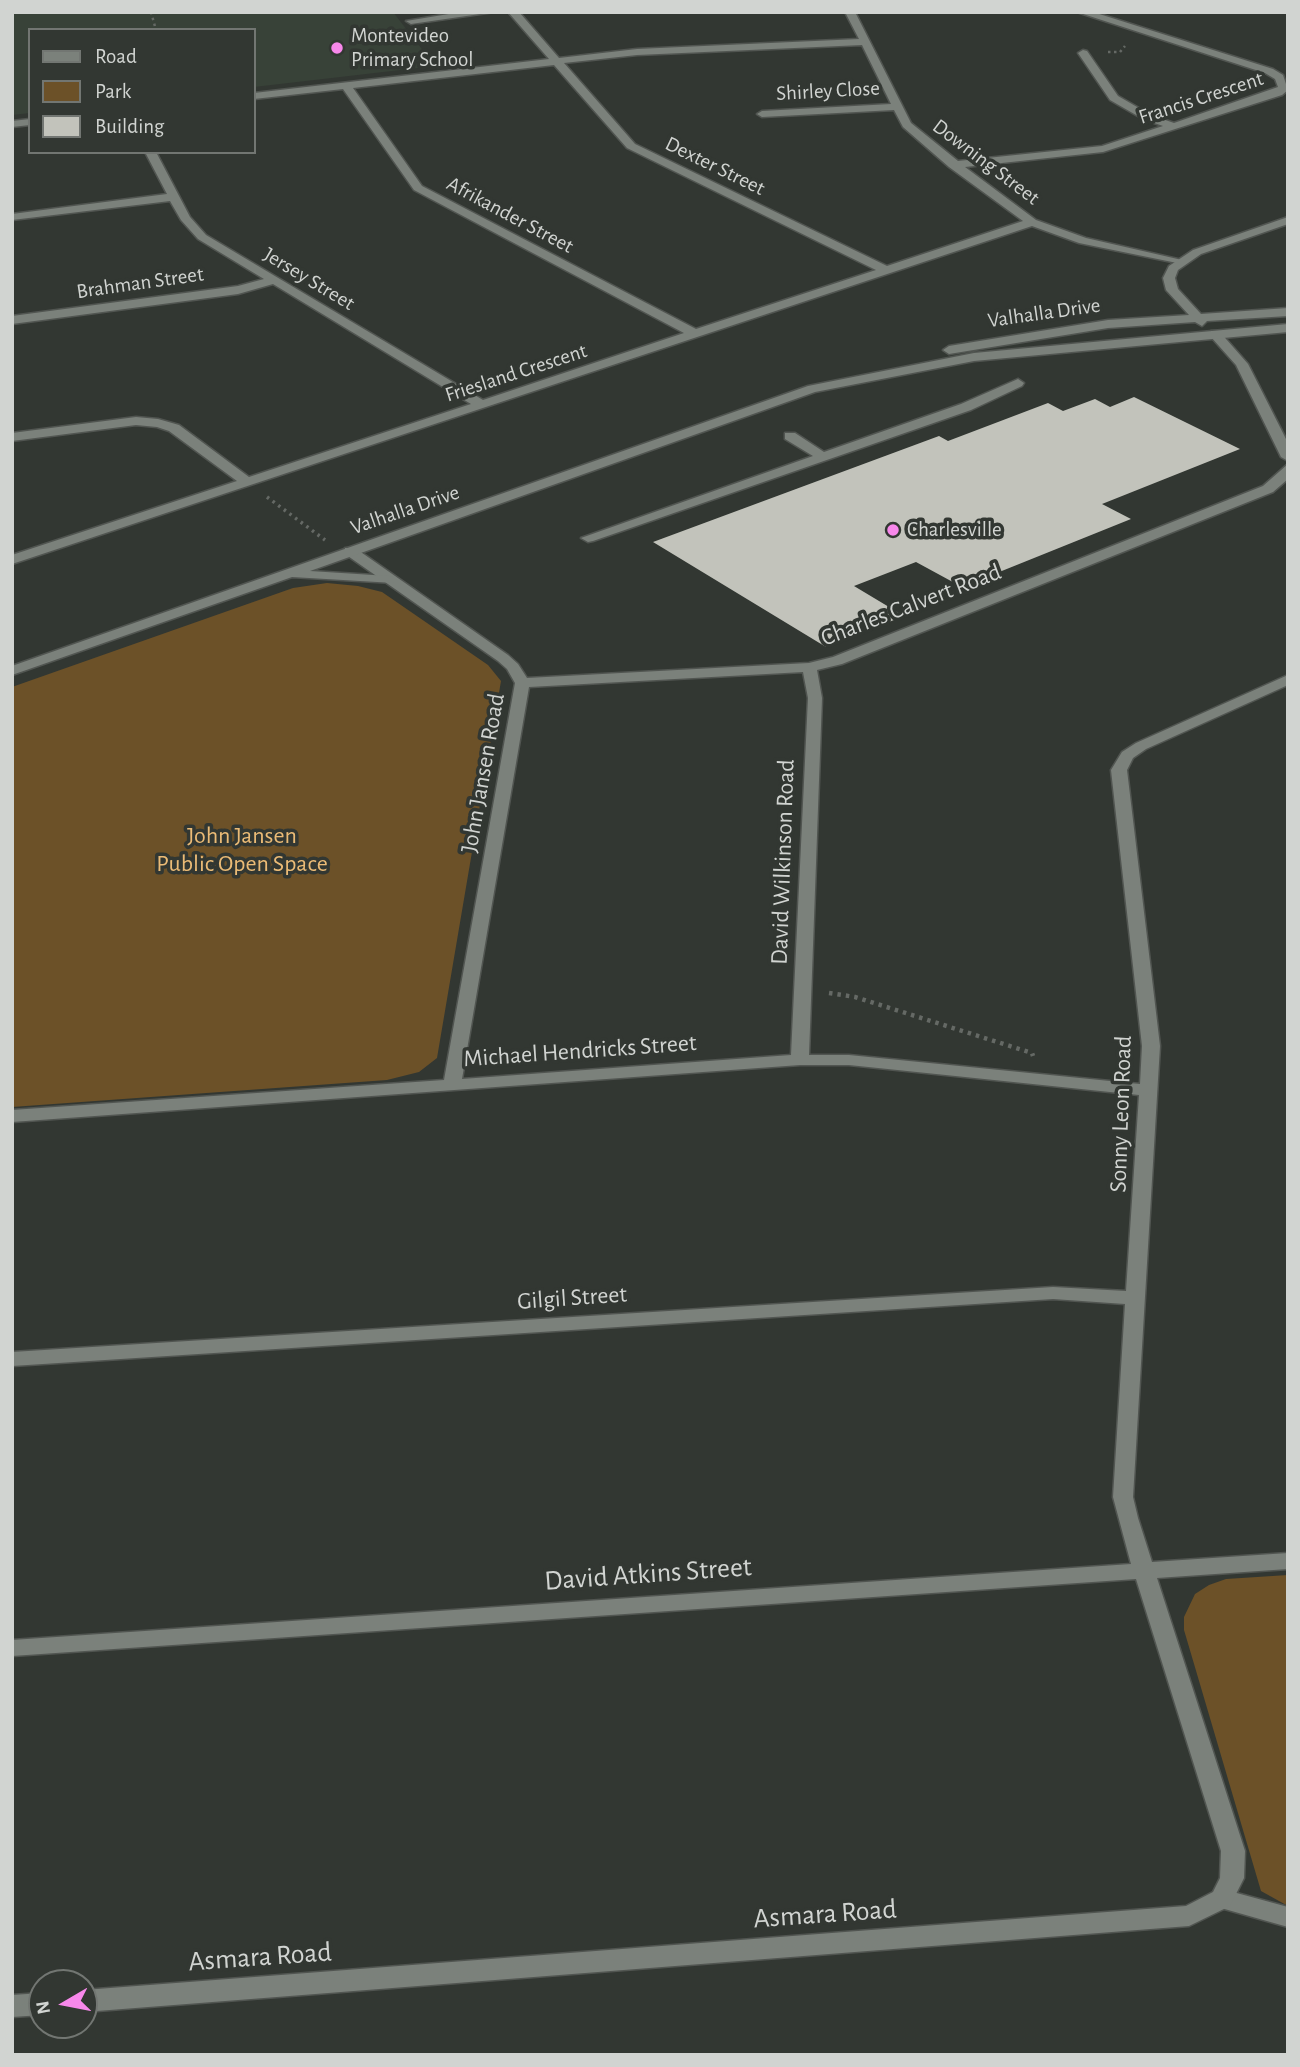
<!DOCTYPE html>
<html>
<head>
<meta charset="utf-8">
<style>
	body { margin:0 }
	#map { position:relative; width:1300px; height:2067px; overflow:hidden; background:#323732; font-family:"Alegreya Sans",sans-serif }
	canvas { display:block }
	.frame { position:absolute; inset:0; border:14px solid #d1d4d1; pointer-events:none }
	.legend { position:absolute; left:28px; top:28px; width:228px; height:126px; box-sizing:border-box; background:#323732; border:2px solid #727672; margin:0; padding:9px 12px; list-style:none; font-size:21px; color:#d1d4d1 }
	.legend li { display:flex; align-items:center; gap:14px; height:35px }
	.legend b { width:35px; border:2px solid #727672 }
	.north { position:absolute; left:28px; top:1969px; width:70px; height:70px; box-sizing:border-box; background:#323732; border:2px solid #727672; border-radius:50%; rotate:260deg; font-size:19px; font-weight:700; line-height:28px; text-align:center; color:#d1d4d1 }
	.north::after { content:''; display:block; margin:auto; width:24px; height:32px; background:#f888eb; clip-path:polygon(50% 0,100% 100%,50% 72%,0 100%) }
</style>
</head>
<body>
<div id="map">
<canvas width="1300" height="2067"></canvas>
<div class="frame"></div>
<ul class="legend">
<li><b style="height:9px;background:#7b817b"></b>Road</li>
<li><b style="height:19px;background:#6c5128"></b>Park</li>
<li><b style="height:19px;background:#c2c3bb"></b>Building</li>
</ul>
<div class="north">N</div>
</div>
<script>
const ctx = document.querySelector('canvas').getContext('2d');
ctx.lineJoin = 'round';
function fill(path, color) {
  ctx.fillStyle = color;
  ctx.fill(path, 'evenodd');
}
function toPath(rows) {
  const path = new Path2D();
  for (const r of rows) {
    path.moveTo(r[0], r[1]);
    for (let i = 2; i < r.length; i += 2) path.lineTo(r[i], r[i + 1]);
  }
  return path;
}
function trace(path, color, width, dash) {
  ctx.strokeStyle = color;
  ctx.lineWidth = width;
  ctx.lineCap = dash ? 'butt' : 'round';
  ctx.setLineDash(dash || []);
  ctx.stroke(path);
}
function label(font, color, halo, rows, align = 'center') {
  ctx.font = font + ' "Alegreya Sans",sans-serif';
  ctx.lineWidth = 7;
  ctx.setLineDash([]);
  ctx.textBaseline = 'middle';
  ctx.strokeStyle = halo;
  ctx.fillStyle = color;
  for (const [text, x, y, turn = 0] of rows) {
    ctx.save();
    ctx.translate(x, y);
    ctx.rotate((+turn || 0) * Math.PI / 180);
    ctx.textAlign = isNaN(turn) ? turn : align;
    if (halo) ctx.strokeText(text, 0, 0);
    ctx.fillText(text, 0, 0);
    ctx.restore();
  }
}
fill(toPath([
	[12,12,393,12,435,66,254,87,254,30,30,30,30,113,12,115]
]), '#384238');
fill(toPath([
	[327,583,358,586,382,592,488,665,501,681,437,1058,419,1072,387,1080,12,1107,12,687,293,588],
	[1288,1575,1288,1906,1261,1891,1184,1630,1184,1617,1195,1594,1209,1585,1226,1579]
]), '#6c5128');
fill(toPath([
	[1134,397,1240,449,1102,504,1131,519,962,587,916,562,854,586,904,616,826,647,653,542,939,436,948,441,1048,403,1063,411,1095,399,1110,407]
]), '#c2c3bb');
const lane = toPath([
	[1018,379,1024,383,1022,386,971,410,593,541,588,542,581,538,813,456,785,439,785,433,795,433,824,452,961,404,1018,379],
	[1222,1889,1288,1907,1288,1927,1214,1906,1210,1899,1214,1892,1222,1889]
]);
const street = toPath([
	[461,12,494,12,411,24,406,21,461,12],
	[508,12,519,12,559,58,637,49,859,39,845,12,855,12,911,123,958,161,1102,146,1163,126,1143,119,1110,100,1078,53,1083,50,1087,51,1118,96,1151,115,1174,123,1278,87,1275,79,1265,73,1077,12,1093,12,1273,69,1283,75,1288,90,1282,95,1103,152,965,167,1036,220,1086,238,1182,260,1182,264,1079,243,1032,226,12,564,12,555,237,481,169,431,157,427,136,425,12,441,12,433,136,417,158,419,179,425,249,477,471,404,273,284,238,294,12,324,12,316,238,286,264,279,198,239,181,220,170,201,12,220,12,214,167,194,145,152,156,152,190,217,206,235,483,400,684,333,414,190,343,89,254,99,254,93,549,59,508,12],
	[862,45,891,104,762,111,757,114,762,117,894,110,903,127,949,167,1023,221,887,266,635,144,564,63,637,55,862,45],
	[554,65,627,148,876,270,696,329,422,186,353,88,554,65],
	[30,119,30,125,12,127,12,121,30,119],
	[1211,331,1219,331,1248,364,1288,443,1288,461,1281,457,1236,365,1211,337,1211,331],
	[1288,464,1288,479,1273,492,842,664,817,670,822,698,809,1055,849,1055,1140,1084,1142,1046,1111,770,1122,752,1136,743,1288,675,1288,685,1146,749,1133,758,1127,770,1160,1046,1133,1497,1138,1518,1152,1562,1288,1553,1288,1569,1157,1578,1245,1851,1244,1878,1230,1906,1189,1926,84,2012,84,1990,1186,1906,1213,1892,1220,1878,1221,1851,1136,1579,12,1656,12,1640,1131,1564,1113,1497,1125,1304,1053,1299,12,1366,12,1352,1053,1287,1126,1291,1139,1095,849,1065,800,1065,12,1122,12,1110,444,1080,515,683,507,669,498,661,345,554,345,548,355,548,508,655,518,664,527,678,809,663,833,657,1263,486,1288,464],
	[803,672,808,698,791,1055,462,1079,529,687,803,672],
	[42,1993,42,2015,12,2017,12,1995,42,1993]
]);
const secondary = toPath([
	[1288,217,1288,224,1201,254,1178,270,1175,278,1178,289,1201,314,1288,308,1288,316,1207,321,1202,326,1195,322,1108,328,949,354,943,350,949,346,1108,320,1189,315,1166,290,1163,278,1169,266,1193,250,1288,217],
	[1288,324,1288,332,974,361,815,392,310,571,389,576,394,577,394,583,292,577,12,675,12,666,808,386,974,353,1288,324]
]);
trace(lane, '#515551', 3);
trace(street, '#515551', 3);
trace(secondary, '#515551', 3);
trace(toPath([
	[151,12,156,30],
	[1108,52,1120,52,1125,46]
]), '#656965', 2.5, [2.5, 3.5]);
trace(toPath([
	[267,497,325,540]
]), '#656965', 3.5, [2.5, 4.5]);
trace(toPath([
	[829,993,855,997,1032,1053,1033,1056]
]), '#656965', 4.5, [3.5, 5]);
fill(lane, '#7b817b');
fill(street, '#7b817b');
fill(secondary, '#7b817b');
for (const [x, y, r, color] of [
	[337,48,7,"#f888eb"],
	[893,530,7,"#f888eb"]
]) {
  const dot = new Path2D();
  dot.arc(x, y, r, 0, 2 * Math.PI);
  ctx.fillStyle = color;
  ctx.fill(dot);
  trace(dot, '#323732', 2.5);
}
label('21px', '#d1d4d1', '#323732', [
	["Montevideo",351,36],
	["Primary School",351,60],
	["Charlesville",907,530]
], 'left');
label('21px', '#d1d4d1', '#323732', [
	["Shirley Close",828,91,-3],
	["Francis Crescent",1201,98,-18],
	["Downing Street",986,162,37],
	["Dexter Street",715,166,26],
	["Afrikander Street",510,215,28],
	["Jersey Street",309,279,31],
	["Brahman Street",140,283,-8],
	["Valhalla Drive",1044,313,-8],
	["Friesland Crescent",516,373,-18],
	["Valhalla Drive",405,510,-19]
]);
label('24px', '#d1d4d1', '#323732', [
	["Charles Calvert Road",911,605,-21],
	["John Jansen Road",483,773,-80],
	["David Wilkinson Road",783,862,-88],
	["Michael Hendricks Street",580,1051,-4],
	["Sonny Leon Road",1121,1114,-88],
	["Gilgil Street",572,1298,-4]
]);
label('24px', '#ebbb76', '#323732', [
	["John Jansen",242,836],
	["Public Open Space",242,864]
]);
label('28px', '#d1d4d1', '#323732', [
	["David Atkins Street",648,1574,-4],
	["Asmara Road",825,1914,-4],
	["Asmara Road",260,1957,-4]
]);
</script>
</body>
</html>
